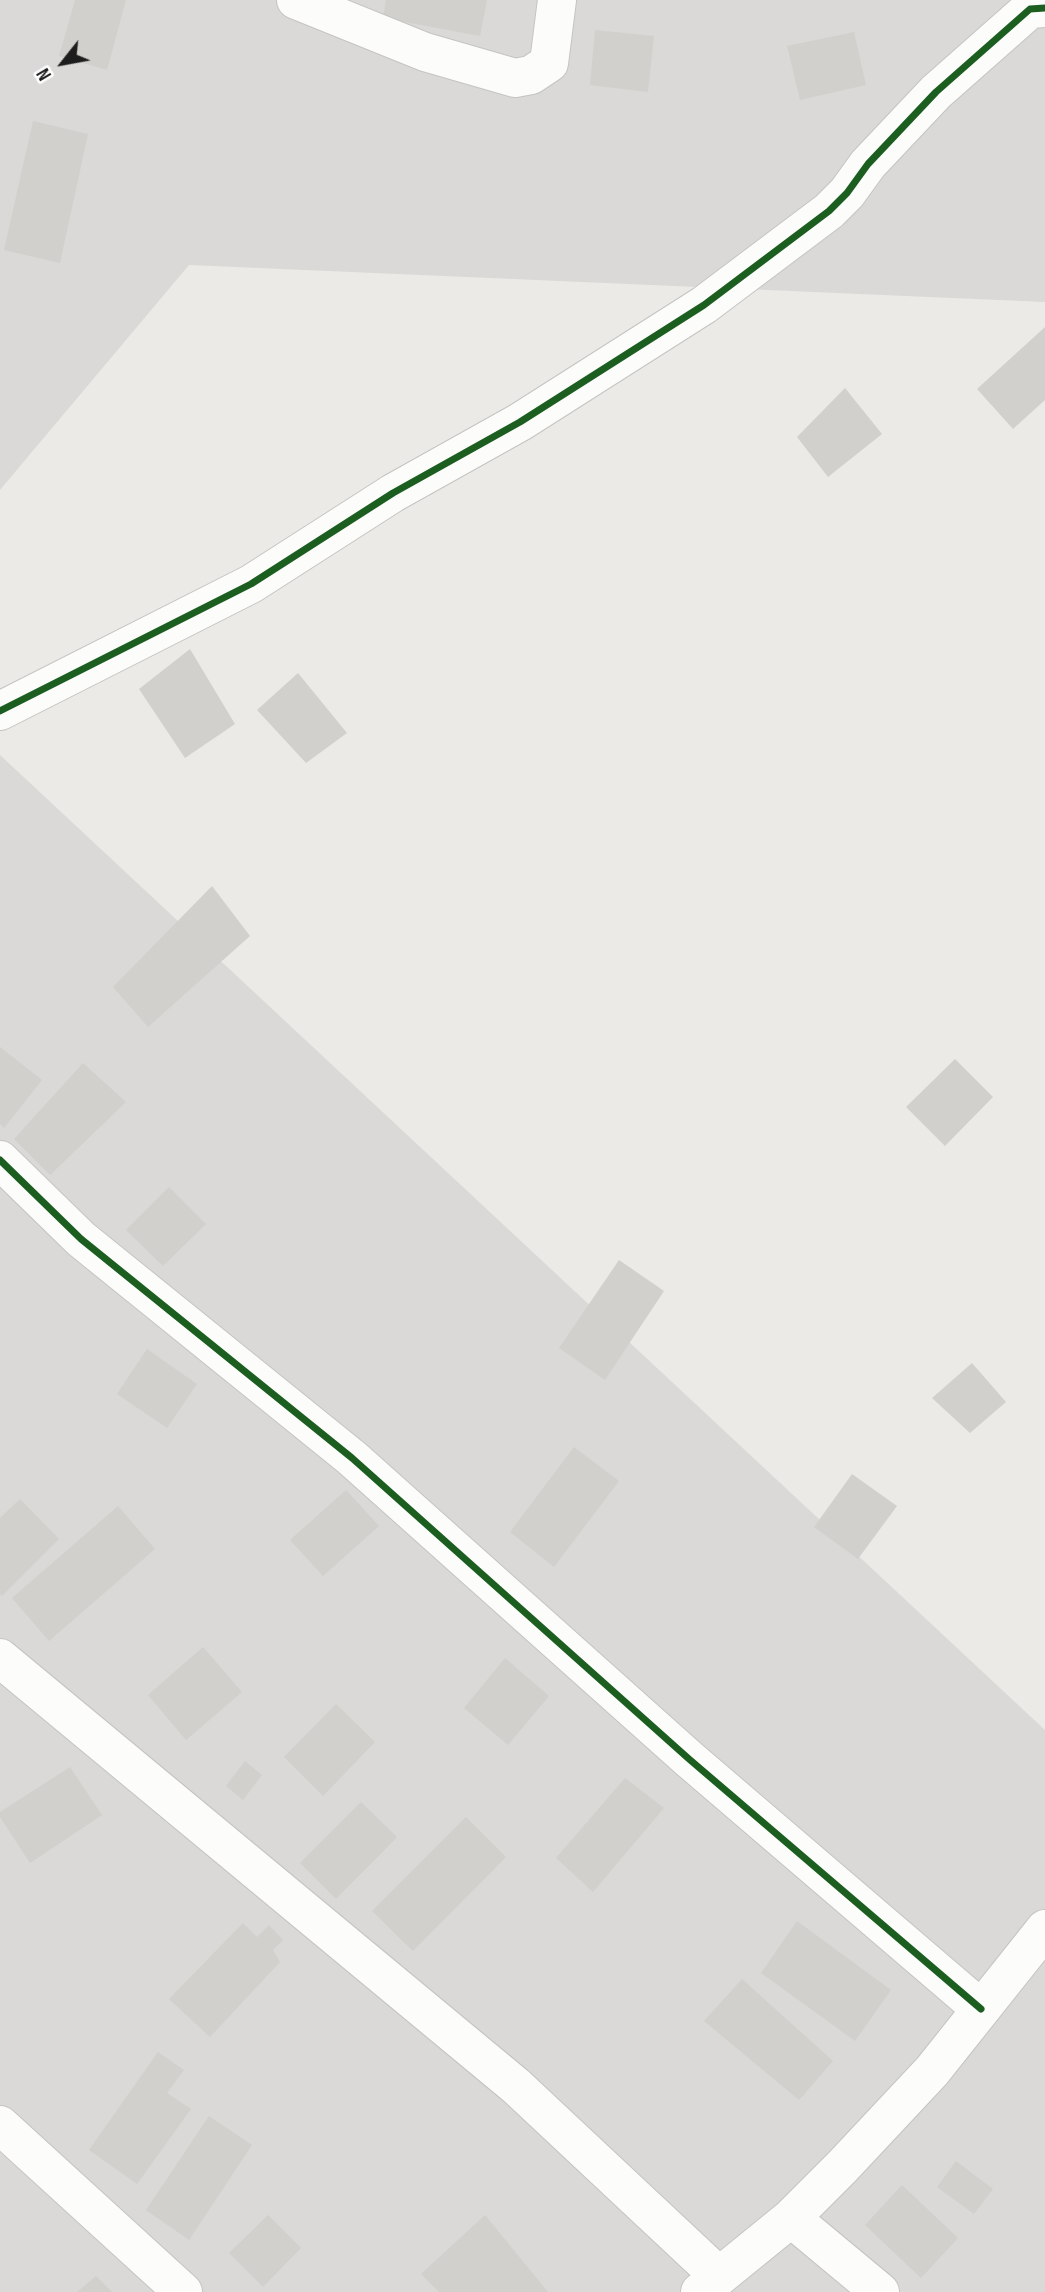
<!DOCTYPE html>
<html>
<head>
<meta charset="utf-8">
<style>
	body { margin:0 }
	#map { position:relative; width:1045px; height:2292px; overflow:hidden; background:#ebeae6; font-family:"Sofia Sans Condensed",sans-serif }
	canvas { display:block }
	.north { position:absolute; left:28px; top:28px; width:70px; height:70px; -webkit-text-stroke:5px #fff; paint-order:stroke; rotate:239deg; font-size:19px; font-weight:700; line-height:28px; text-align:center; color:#1d1d1d }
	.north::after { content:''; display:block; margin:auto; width:24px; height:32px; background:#1d1d1d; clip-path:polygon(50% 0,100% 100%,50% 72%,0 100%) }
</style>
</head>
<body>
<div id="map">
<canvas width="1045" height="2292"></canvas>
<div class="north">N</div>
</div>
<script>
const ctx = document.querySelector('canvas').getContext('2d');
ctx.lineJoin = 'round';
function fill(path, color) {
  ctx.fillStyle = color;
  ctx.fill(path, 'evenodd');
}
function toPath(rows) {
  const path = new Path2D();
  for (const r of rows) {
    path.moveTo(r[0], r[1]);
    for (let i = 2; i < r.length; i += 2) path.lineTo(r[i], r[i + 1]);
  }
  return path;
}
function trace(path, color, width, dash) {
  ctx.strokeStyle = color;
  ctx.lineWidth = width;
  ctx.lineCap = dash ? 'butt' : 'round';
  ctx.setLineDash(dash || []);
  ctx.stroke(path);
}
fill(toPath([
	[0,0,1045,0,1045,302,189,265,0,490],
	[0,755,1045,1730,1045,2292,0,2292]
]), '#dad9d7');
fill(toPath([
	[75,0,126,0,107,70,59,56],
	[386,0,487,0,480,36,383,18],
	[595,30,654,36,648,92,590,85],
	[854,32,866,85,800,100,787,46],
	[33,121,88,134,60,263,4,250],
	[1045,327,1045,400,1013,429,977,389],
	[845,388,882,434,828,477,797,437],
	[190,649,235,724,185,758,139,689],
	[298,673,347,733,306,763,257,710],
	[212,886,250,936,148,1027,113,987],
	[0,1047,42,1080,4,1128,0,1124],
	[955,1059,993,1097,945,1146,906,1107],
	[83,1063,126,1102,50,1175,14,1139],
	[169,1187,206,1224,163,1266,126,1230],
	[619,1260,664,1291,605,1380,559,1348],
	[147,1349,197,1384,167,1428,117,1394],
	[972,1363,1006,1402,970,1433,932,1398],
	[574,1447,619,1481,554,1567,510,1532],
	[852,1474,897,1506,858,1559,814,1527],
	[346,1490,379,1526,323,1576,290,1540],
	[20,1499,59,1539,2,1596,0,1594,0,1518],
	[118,1506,155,1549,49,1641,12,1598],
	[203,1647,242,1692,186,1740,148,1695],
	[505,1658,549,1696,508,1745,464,1708],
	[336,1704,375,1742,323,1796,284,1757],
	[245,1761,262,1775,243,1800,226,1786],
	[70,1767,102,1815,30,1863,0,1817,0,1812],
	[625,1778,664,1808,593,1892,556,1858],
	[361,1802,397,1837,336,1899,300,1863],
	[466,1817,506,1857,413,1951,372,1911],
	[797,1921,891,1990,855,2041,761,1973],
	[243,1923,257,1937,269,1925,283,1940,273,1950,280,1962,210,2037,169,1999],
	[742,1979,833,2061,799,2100,704,2021],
	[158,2052,184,2070,167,2093,191,2109,137,2184,89,2150],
	[209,2116,252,2145,189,2240,146,2210],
	[956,2161,993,2189,974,2214,937,2187],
	[902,2185,958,2238,921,2278,865,2225],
	[268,2215,301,2248,263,2287,229,2253],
	[485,2215,548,2292,439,2292,421,2274],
	[96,2276,112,2292,77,2292]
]), '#d2d0cd');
const minor = toPath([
	[296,0,425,52,515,78,531,75,549,63,557,0],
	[0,711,251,584,393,493,520,422,704,305,829,211,847,193,868,164,936,92,1030,9,1045,8],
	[0,1160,81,1239,352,1458,689,1759,981,2009],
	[0,1658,516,2086,719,2276],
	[0,2125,183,2292],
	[791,2218,880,2292],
	[700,2292,791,2218,842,2167,932,2071,1045,1929]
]);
trace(minor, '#c4c4c2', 40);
trace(minor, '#fcfcfb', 38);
trace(toPath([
	[0,711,251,584,393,493,520,422,704,305,829,211,847,193,868,164,936,92,1030,9,1045,8],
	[0,1160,81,1239,352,1458,689,1759,981,2009]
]), '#1b5e20', 7);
</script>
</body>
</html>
